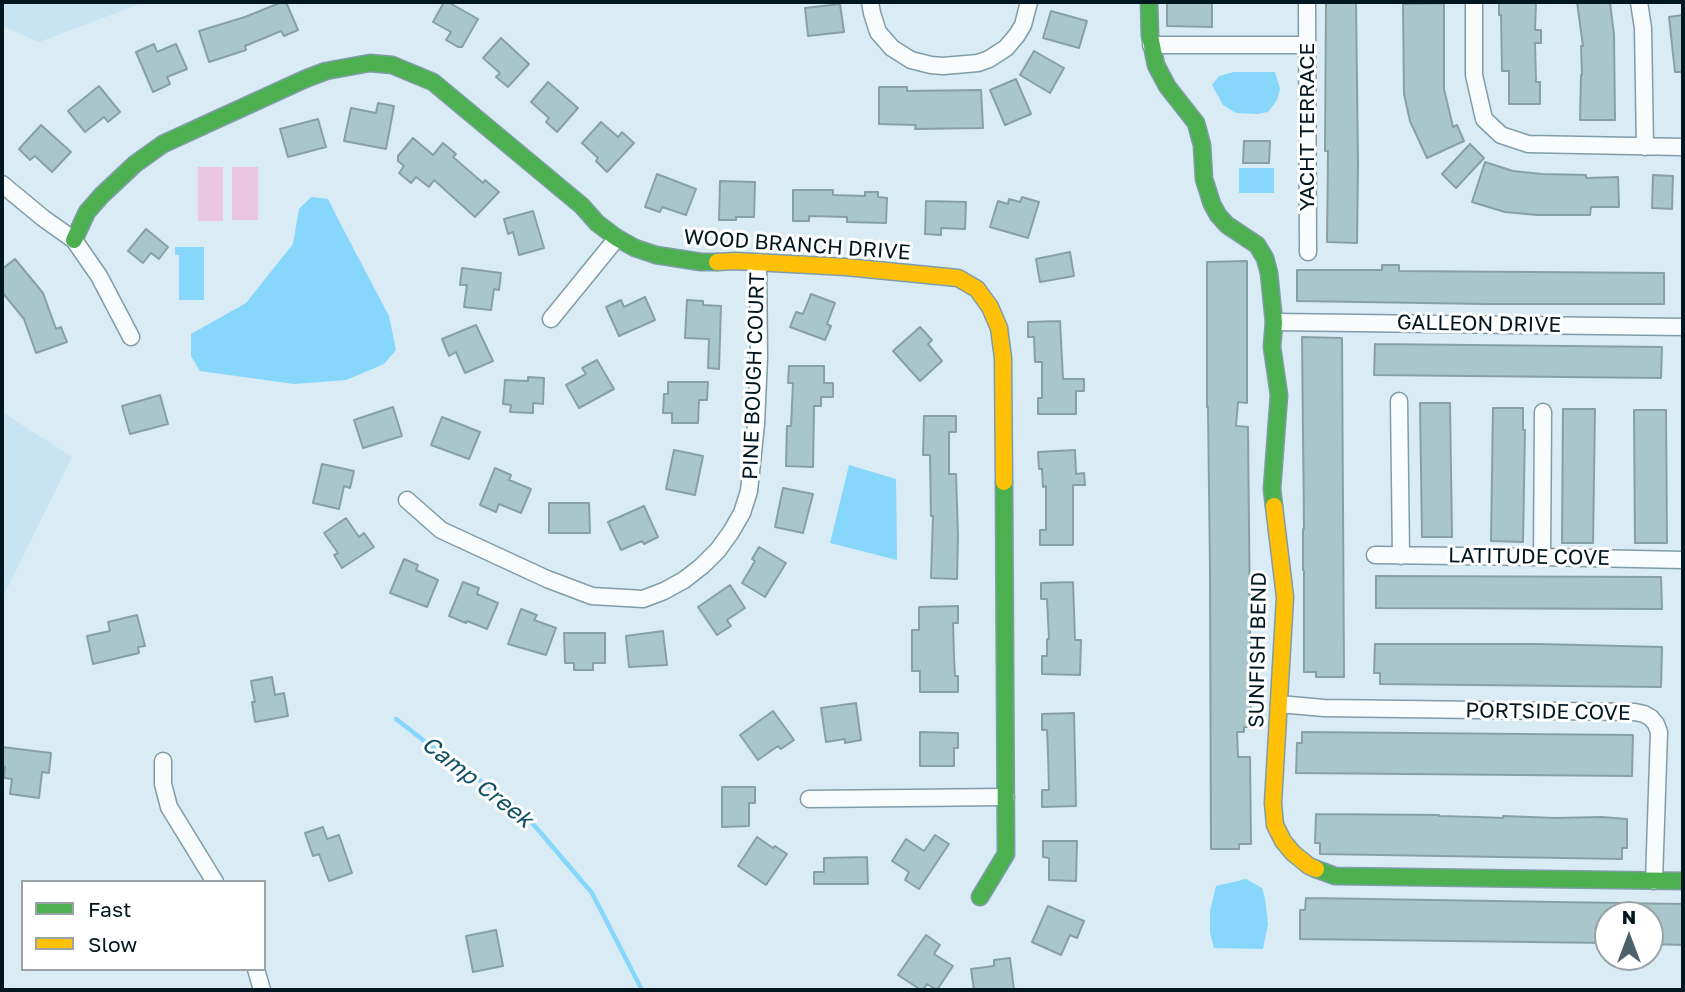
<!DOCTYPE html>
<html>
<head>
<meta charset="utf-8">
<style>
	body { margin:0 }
	#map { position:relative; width:1685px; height:992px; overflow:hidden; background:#d9ebf4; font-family:"Golos Text",sans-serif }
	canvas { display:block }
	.frame { position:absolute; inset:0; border:4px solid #001621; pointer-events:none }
	.legend { position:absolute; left:21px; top:880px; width:245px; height:91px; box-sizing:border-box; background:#fff; border:2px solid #99a2a6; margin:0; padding:9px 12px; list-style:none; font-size:21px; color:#001621 }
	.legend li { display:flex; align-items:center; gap:14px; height:35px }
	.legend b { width:35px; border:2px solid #99a2a6 }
	.north { position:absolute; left:1594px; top:901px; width:70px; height:70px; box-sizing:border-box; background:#fff; border:2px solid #99a2a6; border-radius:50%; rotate:0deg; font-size:19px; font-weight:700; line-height:28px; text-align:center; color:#001621 }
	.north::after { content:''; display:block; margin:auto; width:24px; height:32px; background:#4c616b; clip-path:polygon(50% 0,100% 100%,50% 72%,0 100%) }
</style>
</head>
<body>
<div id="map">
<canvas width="1685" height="992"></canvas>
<div class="frame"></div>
<ul class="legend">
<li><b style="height:9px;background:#4caf50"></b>Fast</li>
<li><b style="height:9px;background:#ffc107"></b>Slow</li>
</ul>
<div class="north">N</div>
</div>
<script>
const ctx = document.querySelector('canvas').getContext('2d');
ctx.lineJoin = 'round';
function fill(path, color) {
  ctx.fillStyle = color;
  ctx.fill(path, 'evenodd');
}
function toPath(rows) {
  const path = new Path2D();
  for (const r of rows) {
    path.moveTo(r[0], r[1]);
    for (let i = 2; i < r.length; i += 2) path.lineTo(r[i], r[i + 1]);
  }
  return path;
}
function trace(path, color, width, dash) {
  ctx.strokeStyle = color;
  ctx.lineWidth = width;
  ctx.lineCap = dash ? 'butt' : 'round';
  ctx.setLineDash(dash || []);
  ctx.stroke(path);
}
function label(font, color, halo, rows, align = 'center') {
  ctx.font = font + ' "Golos Text",sans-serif';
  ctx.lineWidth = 6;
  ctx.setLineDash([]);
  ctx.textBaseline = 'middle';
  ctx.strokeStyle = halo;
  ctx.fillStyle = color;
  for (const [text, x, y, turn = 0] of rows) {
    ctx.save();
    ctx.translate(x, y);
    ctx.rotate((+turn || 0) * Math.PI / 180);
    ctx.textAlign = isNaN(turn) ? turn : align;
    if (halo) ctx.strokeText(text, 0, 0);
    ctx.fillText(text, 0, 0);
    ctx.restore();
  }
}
fill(toPath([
	[2,2,145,2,39,42,2,26],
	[2,412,72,457,2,599]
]), '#c8e4f2');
fill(toPath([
	[198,167,223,167,223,221,198,221],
	[232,167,258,167,258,220,232,220]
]), '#ebc6e1');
fill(toPath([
	[1234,72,1275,72,1280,89,1277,100,1268,112,1257,114,1236,113,1223,105,1212,85,1219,76],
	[1239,168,1274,168,1274,193,1239,193],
	[311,197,328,199,340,223,389,316,396,350,384,364,346,380,294,384,200,371,191,356,191,334,246,303,293,244,299,209],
	[175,247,204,247,204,300,179,300,179,255,175,255],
	[849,465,896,479,897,560,830,543],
	[1246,879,1262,888,1265,898,1268,924,1263,949,1214,948,1210,933,1210,911,1216,886]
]), '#86d7fb');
trace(toPath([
	[396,719,423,740,522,811,592,893,642,990]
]), '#86d7fb', 4.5);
const building = toPath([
	[282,2,286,2,298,30,284,36,281,31,245,46,246,50,209,62,199,31,245,17,282,2],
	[444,2,448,2,478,19,462,47,458,47,446,40,451,32,433,22,444,2],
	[1167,2,1212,2,1212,27,1167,26,1167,2],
	[1326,2,1356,2,1358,164,1357,243,1327,242,1328,151,1325,151,1326,2],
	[1499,2,1536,2,1535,30,1541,30,1541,43,1535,43,1536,82,1540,82,1540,104,1509,104,1509,71,1502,71,1501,15,1499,15,1499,2],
	[1577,2,1610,2,1614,35,1615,120,1580,120,1581,75,1582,75,1581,46,1583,46,1577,2],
	[1444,3,1444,89,1453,127,1457,125,1464,141,1427,158,1410,121,1404,94,1403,4,1444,3],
	[840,4,844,32,808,36,805,8,840,4],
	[1051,11,1087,21,1079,48,1043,38,1051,11],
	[1683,15,1683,72,1675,72,1669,17,1683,15],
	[501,38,529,64,508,87,496,77,500,73,483,58,501,38],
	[154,44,157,52,176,44,187,69,167,77,170,84,153,92,136,52,154,44],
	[1034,51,1064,68,1050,93,1020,75,1034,51],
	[1016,79,1031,114,1005,125,990,90,1016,79],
	[548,82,578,108,557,132,546,122,549,118,531,102,548,82],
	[99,86,120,112,108,122,104,117,85,132,68,111,99,86],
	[879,87,907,87,907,91,981,90,983,128,915,129,916,125,879,124,879,87],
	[378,103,394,106,386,149,344,141,351,108,376,113,378,103],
	[318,119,326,147,288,157,280,129,318,119],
	[601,122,618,137,622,132,634,143,607,172,596,161,598,158,582,143,601,122],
	[41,125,71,152,52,172,35,156,30,160,19,149,41,125],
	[413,138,433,155,443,143,456,154,453,157,483,183,485,180,499,192,475,217,434,180,429,187,416,177,411,183,399,173,404,166,398,161,398,156,413,138],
	[1244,141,1270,141,1269,163,1243,163,1244,141],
	[1470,144,1484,158,1456,188,1442,174,1470,144],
	[1485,162,1513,171,1542,174,1586,175,1586,178,1618,177,1619,207,1591,207,1590,215,1537,215,1505,212,1472,202,1485,162],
	[657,174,696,189,686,215,662,207,660,212,645,207,657,174],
	[1653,175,1673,176,1672,209,1652,208,1653,175],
	[720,181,755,182,754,217,736,217,736,220,719,220,720,181],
	[793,190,833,190,833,195,865,196,865,192,878,192,878,197,887,198,886,223,847,222,847,217,809,216,809,221,793,221,793,190],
	[1022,197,1039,202,1028,238,990,227,998,201,1008,204,1009,199,1020,202,1022,197],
	[926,201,966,202,965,229,941,228,941,235,925,234,926,201],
	[533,211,544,248,519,255,513,232,508,234,504,219,533,211],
	[146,229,168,247,159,259,151,253,143,263,128,251,146,229],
	[1070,252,1074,276,1040,282,1036,259,1070,252],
	[15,259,43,293,56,329,61,327,67,342,36,353,24,319,2,292,2,269,15,259],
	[1247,261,1247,403,1238,402,1236,426,1248,427,1251,727,1244,727,1244,732,1237,732,1238,757,1250,757,1251,844,1239,844,1239,849,1211,849,1210,569,1208,407,1207,407,1207,262,1247,261],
	[1382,265,1399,265,1399,271,1664,273,1664,304,1487,304,1297,301,1297,270,1382,270,1382,265],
	[462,268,501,273,499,290,494,289,491,310,464,307,467,285,460,285,462,268],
	[811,294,835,303,827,324,831,326,825,340,790,327,796,312,803,314,811,294],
	[645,297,655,320,619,336,606,307,621,300,624,307,645,297],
	[687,300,703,301,703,305,721,306,719,369,708,368,709,339,685,338,687,300],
	[1060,321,1063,379,1084,379,1084,391,1076,391,1076,414,1038,414,1038,398,1042,398,1042,362,1035,362,1034,337,1028,337,1028,322,1060,321],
	[476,325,493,361,465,373,456,352,449,356,442,339,476,325],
	[920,327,932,340,928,344,942,361,920,381,893,351,920,327],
	[1302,337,1342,338,1344,677,1316,677,1316,672,1304,672,1304,571,1303,570,1303,529,1304,529,1302,337],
	[1375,344,1662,347,1661,378,1374,375,1375,344],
	[597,360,614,389,579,408,566,385,586,374,582,368,597,360],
	[789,366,824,366,824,383,833,383,833,397,821,397,821,406,814,406,813,467,786,466,787,426,791,426,793,383,788,383,789,366],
	[528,377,544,378,543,404,533,403,533,413,510,412,511,405,503,404,505,380,528,381,528,377],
	[668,382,708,382,707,400,699,400,698,423,672,423,672,413,663,413,664,394,668,394,668,382],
	[160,395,168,424,130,434,122,406,160,395],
	[1420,403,1450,403,1452,537,1422,537,1420,403],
	[393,407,402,436,363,448,354,420,393,407],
	[1493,408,1523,408,1523,430,1525,430,1523,542,1491,541,1493,408],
	[1563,409,1595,409,1593,543,1562,543,1563,409],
	[1634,410,1666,410,1667,543,1635,543,1634,410],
	[924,416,956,416,956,432,949,432,949,474,956,474,958,536,957,579,931,578,933,516,931,516,930,455,923,455,924,416],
	[442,417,480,432,469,459,431,445,442,417],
	[674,450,703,456,695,495,666,489,674,450],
	[1075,450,1076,474,1084,473,1085,485,1073,485,1073,545,1040,545,1040,530,1046,530,1046,486,1043,487,1042,469,1039,469,1038,452,1075,450],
	[322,464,354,471,350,488,344,486,339,509,313,503,322,464],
	[495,468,511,475,509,480,531,489,521,513,499,504,496,512,480,505,495,468],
	[783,488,813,494,803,533,775,527,783,488],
	[549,503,589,503,590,533,549,533,549,503],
	[644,506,658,537,644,544,642,541,621,550,608,522,644,506],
	[346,518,359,537,364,533,374,547,342,568,334,555,338,553,324,533,346,518],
	[759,547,786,563,765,597,742,583,755,561,752,559,759,547],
	[404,559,418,565,416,570,438,580,427,607,390,593,404,559],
	[1376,576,1661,577,1662,609,1376,608,1376,576],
	[463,582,479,588,477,594,498,603,487,629,467,621,466,623,449,616,463,582],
	[1073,582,1075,640,1081,640,1080,675,1042,674,1042,656,1047,656,1047,639,1049,639,1047,599,1041,599,1041,583,1073,582],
	[730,585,745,608,727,620,731,626,717,635,698,607,730,585],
	[958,606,958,623,953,623,954,657,955,676,958,676,958,692,920,692,920,671,912,671,912,630,919,630,919,607,958,606],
	[521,609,537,615,534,620,556,628,546,655,508,644,521,609],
	[137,615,145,646,138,647,139,653,93,664,87,636,110,631,108,622,137,615],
	[663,631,667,665,629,667,626,636,663,631],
	[564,633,605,633,605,663,593,663,593,670,574,670,574,663,565,663,564,633],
	[1375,644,1538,644,1662,647,1661,687,1380,684,1380,673,1374,673,1375,644],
	[272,677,275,695,284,693,288,716,255,722,252,702,255,702,251,681,272,677],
	[856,703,861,740,845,743,845,739,826,742,821,708,856,703],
	[773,711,794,740,781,749,778,746,758,760,740,735,773,711],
	[1074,713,1076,806,1042,807,1042,790,1049,790,1048,753,1047,730,1042,730,1042,714,1074,713],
	[920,732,958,733,958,748,954,748,954,766,920,766,920,732],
	[1302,732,1633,735,1632,776,1296,773,1297,743,1302,743,1302,732],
	[2,747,51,753,49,773,42,772,39,798,10,794,12,779,4,778,5,767,2,767,2,747],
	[722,787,755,787,755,803,749,803,749,826,722,827,722,787],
	[1316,814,1439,815,1439,816,1477,817,1503,818,1503,816,1555,818,1602,817,1627,819,1627,848,1622,848,1622,859,1320,854,1320,843,1315,843,1316,814],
	[323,827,327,839,339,835,352,873,329,881,319,854,313,856,305,833,323,827],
	[935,835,949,844,919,889,905,880,909,872,892,861,906,839,924,851,935,835],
	[757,837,773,848,775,846,787,854,766,885,738,866,757,837],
	[1043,841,1077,841,1076,881,1049,880,1049,858,1043,857,1043,841],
	[867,857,868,884,814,884,814,872,824,872,824,858,867,857],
	[1306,898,1683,904,1683,945,1650,944,1650,915,1608,915,1608,943,1300,939,1300,910,1305,910,1306,898],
	[1048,906,1084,921,1077,938,1070,935,1061,955,1032,942,1048,906],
	[496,930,503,966,473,972,466,936,496,930],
	[926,935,940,945,934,954,953,966,937,990,927,984,923,990,921,990,898,975,926,935],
	[1010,958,1014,990,974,990,971,969,994,966,994,960,1010,958]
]);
fill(building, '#a9c6cd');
trace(building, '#87a0a6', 2);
const street = toPath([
	[870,2,872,13,878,32,892,48,911,60,931,65,943,66,978,63,989,59,1006,48,1017,35,1023,25,1029,2],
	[1307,2,1308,252],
	[1474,2,1474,75,1484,119,1501,135,1528,144,1683,147],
	[1639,2,1643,28,1645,147],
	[1151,45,1307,45],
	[2,184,43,218,74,240,99,276,131,337],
	[551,319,617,238],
	[1274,322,1683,327],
	[1399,401,1401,556],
	[407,500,441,530,547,579,592,596,643,599,664,591,684,580,702,566,718,550,731,532,742,513,749,491,756,424,759,357,758,262],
	[1375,555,1542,557,1683,560],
	[1542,557,1543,412],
	[1279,704,1324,708,1635,712,1644,714,1651,718,1656,724,1659,732,1654,881],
	[163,761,163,784,169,807,215,882],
	[809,799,1006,797],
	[256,969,262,990]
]);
const fast = toPath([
	[1149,2,1150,36,1156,65,1167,86,1196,123,1202,145,1204,179,1212,204,1218,215,1227,225,1257,245,1265,258,1269,273,1274,322,1272,347,1279,395,1272,489,1274,506],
	[74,240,87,212,102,195,135,164,163,144,305,79,326,71,370,63,392,65,433,82,582,206,597,223,617,238,635,248,656,255,701,262,717,262],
	[1316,869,1335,876,1683,881],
	[980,897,1006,854,1004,482]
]);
const slow = toPath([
	[717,262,735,261,846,267,958,278,977,289,990,307,999,328,1003,358,1004,482],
	[1274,506,1285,597,1273,803,1275,825,1283,841,1293,853,1309,866,1316,869]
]);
trace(street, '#7f9da8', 19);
trace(fast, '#7f9da8', 19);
trace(slow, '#7f9da8', 19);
trace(street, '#f9fcfd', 16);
trace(fast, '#4caf50', 16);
trace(slow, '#ffc107', 16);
label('21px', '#001621', '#fff', [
	["YACHT TERRACE",1307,127,-90],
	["WOOD BRANCH DRIVE",797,245,4],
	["GALLEON DRIVE",1479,324,1],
	["PINE BOUGH COURT",754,376,-88],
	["LATITUDE COVE",1529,557,1],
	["SUNFISH BEND",1258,650,-89],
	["PORTSIDE COVE",1548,712,1]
]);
label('italic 23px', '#104f66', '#fff', [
	["Camp Creek",477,782,38]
]);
</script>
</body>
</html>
